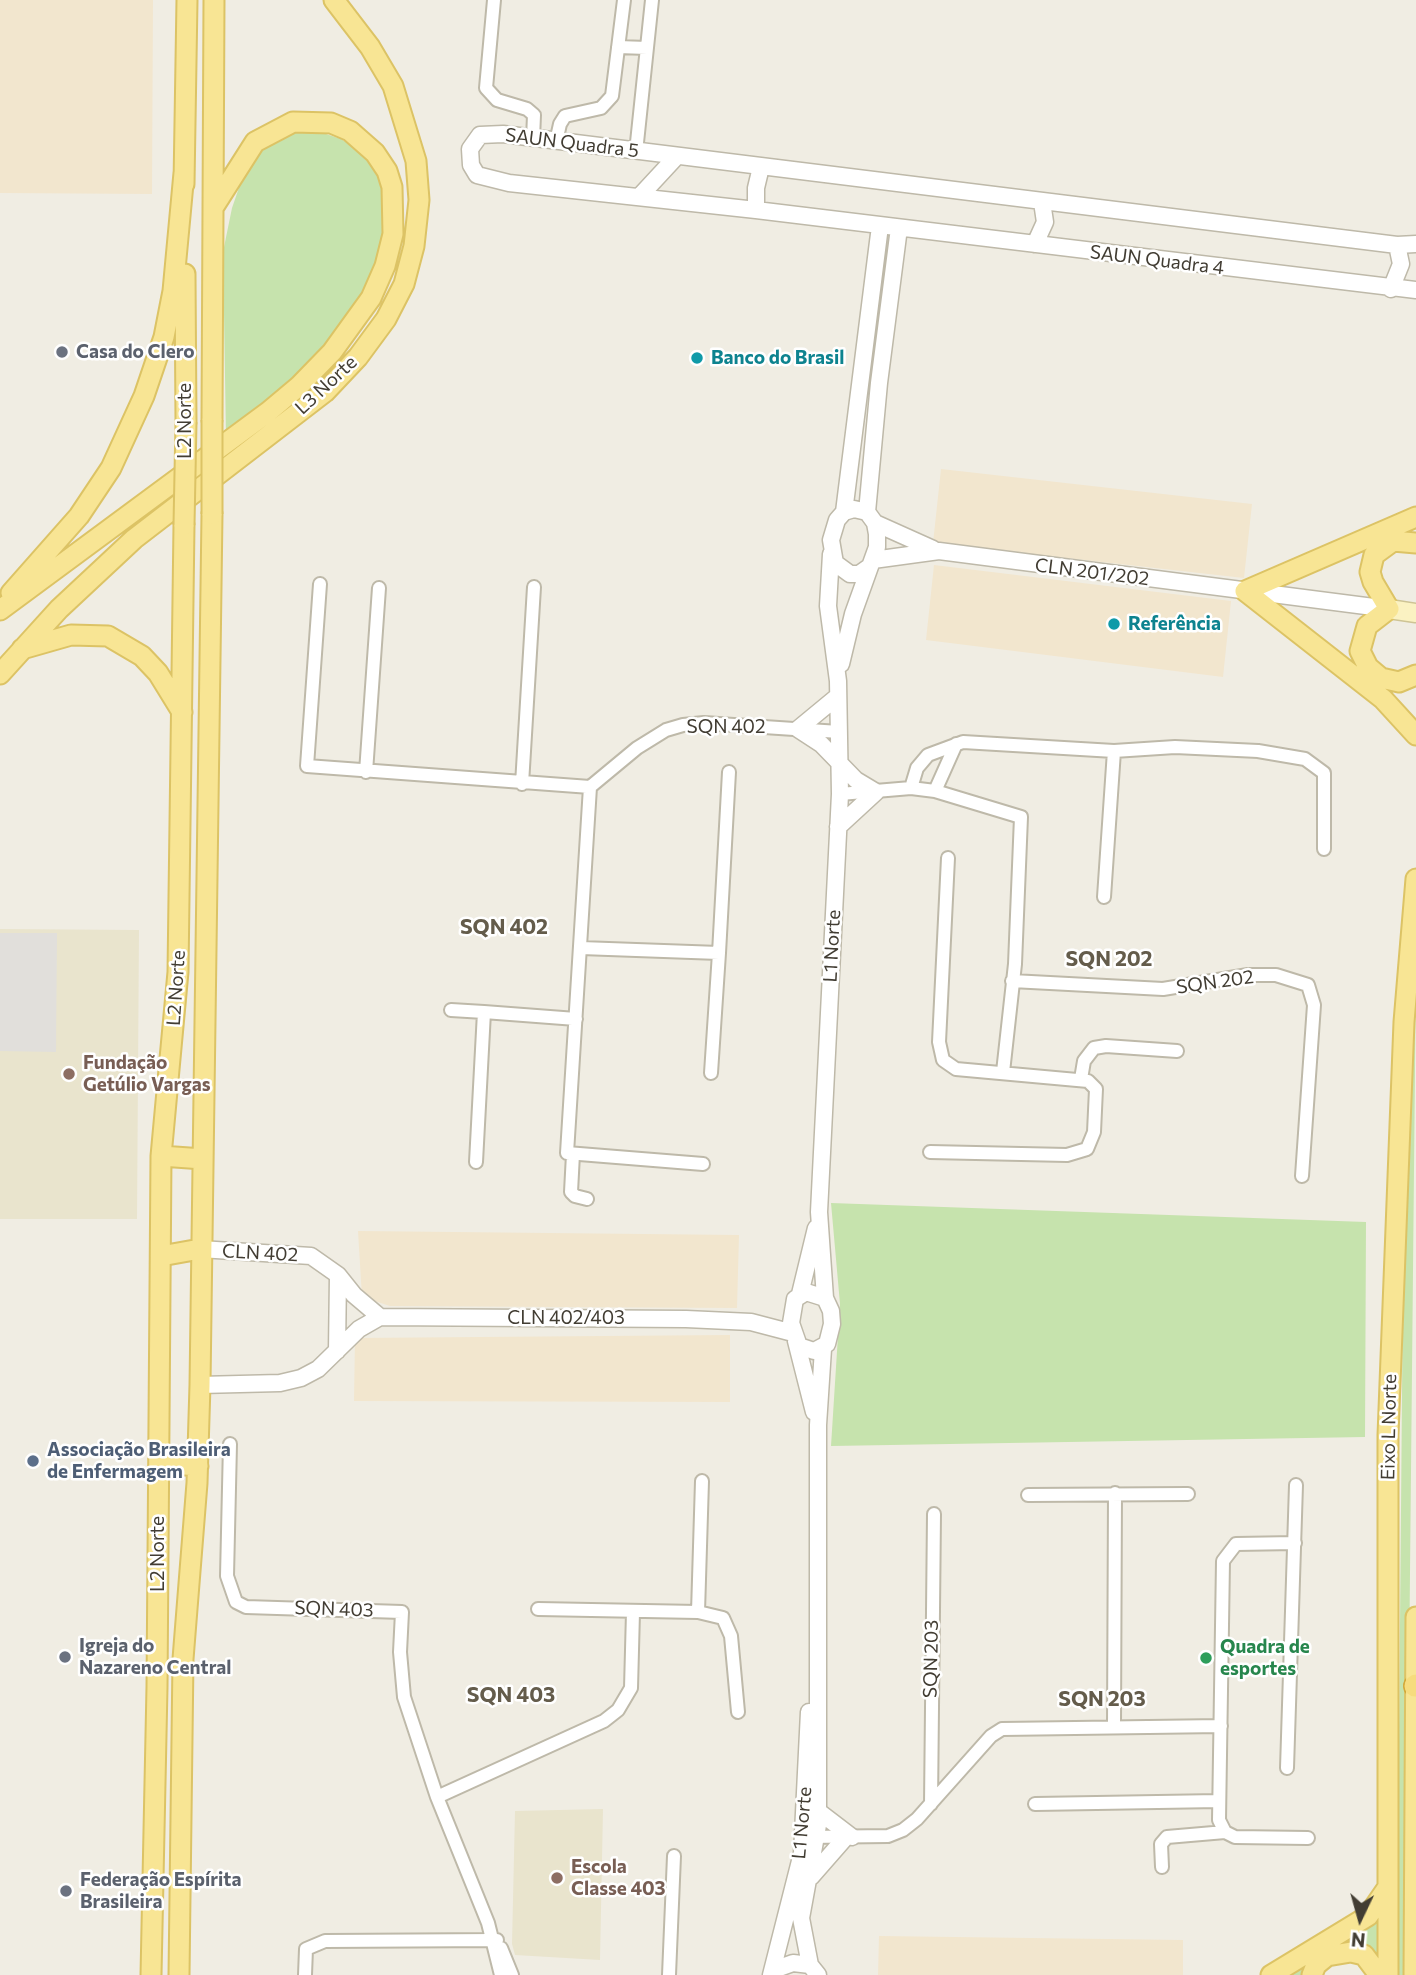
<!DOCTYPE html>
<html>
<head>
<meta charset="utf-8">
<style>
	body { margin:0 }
	#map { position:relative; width:1416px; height:1975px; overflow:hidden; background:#f0ede3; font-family:Commissioner,sans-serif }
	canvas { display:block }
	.north { position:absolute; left:1325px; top:1884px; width:70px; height:70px; -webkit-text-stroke:5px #fff; paint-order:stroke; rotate:185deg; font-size:19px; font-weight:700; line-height:28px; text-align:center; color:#423d33 }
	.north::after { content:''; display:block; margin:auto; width:24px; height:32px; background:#423d33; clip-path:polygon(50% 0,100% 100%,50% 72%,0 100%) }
</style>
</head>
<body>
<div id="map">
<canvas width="1416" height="1975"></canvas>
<div class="north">N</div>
</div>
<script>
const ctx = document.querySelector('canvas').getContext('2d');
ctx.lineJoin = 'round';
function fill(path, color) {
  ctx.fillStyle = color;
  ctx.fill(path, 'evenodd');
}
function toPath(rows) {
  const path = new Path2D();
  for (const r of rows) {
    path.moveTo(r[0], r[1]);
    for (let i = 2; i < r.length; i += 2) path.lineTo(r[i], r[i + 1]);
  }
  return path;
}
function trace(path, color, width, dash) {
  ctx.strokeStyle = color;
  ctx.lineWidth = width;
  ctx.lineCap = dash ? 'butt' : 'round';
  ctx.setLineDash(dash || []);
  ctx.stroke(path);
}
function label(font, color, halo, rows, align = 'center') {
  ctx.font = font + ' Commissioner,sans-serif';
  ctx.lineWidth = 5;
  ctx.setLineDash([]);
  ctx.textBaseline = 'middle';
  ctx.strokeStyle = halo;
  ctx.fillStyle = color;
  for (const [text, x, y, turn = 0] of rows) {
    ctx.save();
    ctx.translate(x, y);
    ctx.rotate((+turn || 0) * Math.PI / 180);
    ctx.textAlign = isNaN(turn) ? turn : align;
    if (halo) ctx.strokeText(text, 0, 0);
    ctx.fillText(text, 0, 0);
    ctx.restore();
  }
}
fill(toPath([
	[0,0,153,0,152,194,0,193],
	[941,469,1252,504,1244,578,933,543],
	[934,565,1231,601,1223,677,926,640],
	[358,1231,739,1235,737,1308,390,1306,362,1297],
	[730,1335,730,1402,354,1401,355,1338],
	[879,1936,1183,1940,1183,1975,878,1975]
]), '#f2e6ce');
fill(toPath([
	[0,929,139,930,137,1219,0,1219],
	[603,1809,600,1960,515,1955,512,1944,515,1811]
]), '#e9e4cd');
fill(toPath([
	[301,131,320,132,341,139,362,152,381,176,388,205,379,271,331,348,226,437,223,252,232,208,243,176,261,150,289,133],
	[1416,968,1406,1975,1397,1975,1403,1277],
	[831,1203,1366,1222,1365,1437,831,1446,840,1304],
	[1382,1908,1382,1971,1358,1950,1309,1975,1286,1975]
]), '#c6e3ad');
fill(toPath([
	[0,933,57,933,56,1052,0,1051]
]), '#e1dfdb');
const minor = toPath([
	[494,0,486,88,497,100,527,109,534,115,533,139],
	[618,47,647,48],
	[556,142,560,124,565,116,601,108,612,96,624,0],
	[636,152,652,0],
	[320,584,307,766,590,787,637,748,666,730,683,725,704,723,839,732],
	[366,772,379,588],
	[522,784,534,587],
	[590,787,567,1153,703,1164],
	[911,788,917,768,928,755,963,742,1114,751,1175,747,1258,751,1305,759,1324,773,1324,849],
	[935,791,956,744],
	[840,794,911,788,935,791,1021,817,1015,964,1003,1072],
	[1104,897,1114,751],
	[581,948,719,953,711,1073],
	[719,953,729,772],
	[1012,981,1163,989,1248,975,1276,975,1308,985,1314,1005,1302,1176],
	[451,1010,484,1012],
	[1081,1079,1084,1061,1094,1048,1106,1046,1177,1051],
	[930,1152,1067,1155,1087,1149,1094,1132,1096,1089,1088,1081,956,1069,943,1060,939,1042,948,858],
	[573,1154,571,1192,575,1196,587,1199],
	[476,1162,484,1012,576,1019],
	[230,1444,227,1576,236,1602,246,1607,402,1612,400,1652,404,1697,437,1797,488,1923,501,1975],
	[1028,1495,1188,1494],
	[1295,1543,1236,1544,1223,1561,1219,1820,1225,1832,1235,1837,1308,1838],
	[538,1609,698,1612,723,1618,731,1636,738,1712],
	[698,1612,702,1481],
	[1114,1725,1115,1493],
	[1287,1768,1296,1485],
	[437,1797,604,1721,618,1710,631,1688,633,1612],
	[931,1804,934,1514],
	[1035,1804,1219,1801],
	[807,1837,888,1836,903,1830,917,1819,991,1736,1002,1729,1221,1726],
	[1162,1867,1161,1844,1167,1837,1225,1832],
	[501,1948,512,1975],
	[305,1975,306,1949,325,1941,497,1940],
	[669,1975,674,1856]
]);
const tertiary = toPath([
	[639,197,677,156],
	[756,210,756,188,761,167],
	[1035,244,1045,222,1042,202],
	[1416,244,1397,245,503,134,480,135,470,149,471,165,477,175,509,183,756,210,1416,290],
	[1391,289,1401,264,1397,245],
	[844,512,880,226],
	[867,512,879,383,899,228],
	[875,523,933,549],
	[873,560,939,551,1389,609],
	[841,664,853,614,877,547,877,534,875,523,867,512,854,509,844,512,837,520,831,540,835,563,850,574,859,574,869,567],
	[838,696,798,729,821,744,856,780,876,792,838,827],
	[200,1249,311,1256,338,1275,354,1295,380,1317],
	[806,1292,825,1298,831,1311,832,1324,827,1344,814,1351,799,1346,791,1323,795,1299,806,1292],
	[800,1294,816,1228],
	[825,1298,819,1212,840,794,838,681,828,606,831,554],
	[796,1341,814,1412],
	[337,1351,338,1275],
	[200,1385,280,1383,301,1378,318,1369,359,1329,380,1317,686,1319,751,1322,793,1333],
	[818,1811,852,1837],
	[811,1877,846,1837],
	[810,1965,801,1918,818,1825,818,1425,823,1349],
	[771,1975,802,1853,809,1712],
	[771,1975,779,1968,793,1963,810,1965,818,1975]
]);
const secondary = toPath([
	[1389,609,1416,613]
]);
const primary = toPath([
	[184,184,187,0],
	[185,274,186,422],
	[212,420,214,0],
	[1416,517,1245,591,1383,699,1416,735],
	[1416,543,1393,541,1374,555,1370,572,1373,582,1389,609,1367,626,1360,651,1368,667,1381,678,1399,682,1416,675],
	[11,593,79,516,111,468,144,396,164,337,173,291,184,173],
	[0,610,268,412,299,386,332,352,371,298,385,266,393,234,392,187,387,171,375,153,350,131,331,123,293,122,255,142,213,208],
	[22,649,71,635,108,636,142,656,158,673,182,712],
	[0,674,59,609,134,539,325,392,358,357,386,319,404,284,414,246,419,200,416,161,393,86,370,47,334,0],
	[161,1156,203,1159],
	[161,1256,200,1249],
	[159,1463,198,1466],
	[151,1975,157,1687,161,1156,178,972,184,525],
	[179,1975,183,1659,197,1483,200,1385,212,514],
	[1271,1975,1368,1916,1388,1887],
	[1312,1975,1316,1965,1327,1956,1351,1952,1364,1955,1379,1975],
	[1388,1975,1388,1435,1404,1022,1416,879],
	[1414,1975,1416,1617]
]);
const trunk = toPath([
	[1415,1686,1416,1685]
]);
trace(minor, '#beb9a9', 16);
trace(tertiary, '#beb9a9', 19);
trace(secondary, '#cec495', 21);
trace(primary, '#dcc365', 23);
trace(trunk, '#d3a93a', 24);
trace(minor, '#fff', 12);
trace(tertiary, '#fff', 16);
trace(secondary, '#fbf2c2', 18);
trace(primary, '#f8e594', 19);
trace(trunk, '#f6dc7e', 21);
const primaryBridge = toPath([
	[212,420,212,514],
	[184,525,186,422]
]);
trace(primaryBridge, '#dcc365', 23, []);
trace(primaryBridge, '#f8e594', 19);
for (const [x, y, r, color] of [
	[62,352,7,"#6b7280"],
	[697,358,7,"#0f9aa8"],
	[1114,624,7,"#0f9aa8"],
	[69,1074,7,"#8d6e63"],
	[33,1461,7,"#5c6f8a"],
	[65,1657,7,"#6b7280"],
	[1206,1658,7,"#2e9e5b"],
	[557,1878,7,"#8d6e63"],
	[66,1891,7,"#6b7280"]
]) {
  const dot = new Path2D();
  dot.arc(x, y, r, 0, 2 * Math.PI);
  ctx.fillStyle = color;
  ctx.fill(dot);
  trace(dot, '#fff', 2.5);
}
label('19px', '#423d33', '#fff', [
	["SAUN Quadra 5",572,143,7],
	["SAUN Quadra 4",1157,260,7],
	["L3 Norte",326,385,-43],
	["L2 Norte",185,421,-90],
	["CLN 201/202",1092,572,7],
	["SQN 402",726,727],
	["L1 Norte",832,946,-87],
	["SQN 202",1215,982,-8],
	["L2 Norte",176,988,-86],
	["CLN 402",260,1253,3],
	["CLN 402/403",566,1318],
	["Eixo L Norte",1389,1427,-89],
	["L2 Norte",158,1554,-90],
	["SQN 403",334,1609,2],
	["SQN 203",931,1659,-89],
	["L1 Norte",802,1823,-85]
]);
label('bold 19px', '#5b616d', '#fff', [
	["Casa do Clero",76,352],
	["Igreja do",79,1646],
	["Nazareno Central",79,1668],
	["Federação Espírita",80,1880],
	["Brasileira",80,1902]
], 'left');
label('bold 19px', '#0d838f', '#fff', [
	["Banco do Brasil",711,358],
	["Referência",1128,624]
], 'left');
label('bold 19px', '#785e54', '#fff', [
	["Fundação",83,1063],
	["Getúlio Vargas",83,1085],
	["Escola",571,1867],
	["Classe 403",571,1889]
], 'left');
label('bold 19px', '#4e5e75', '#fff', [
	["Associação Brasileira",47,1450],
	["de Enfermagem",47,1472]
], 'left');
label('bold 19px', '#27864d', '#fff', [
	["Quadra de",1220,1647],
	["esportes",1220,1669]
], 'left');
label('bold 21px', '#645c4b', '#fff', [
	["SQN 402",504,927],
	["SQN 202",1109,959],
	["SQN 403",511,1695],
	["SQN 203",1102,1699]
]);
</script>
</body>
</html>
